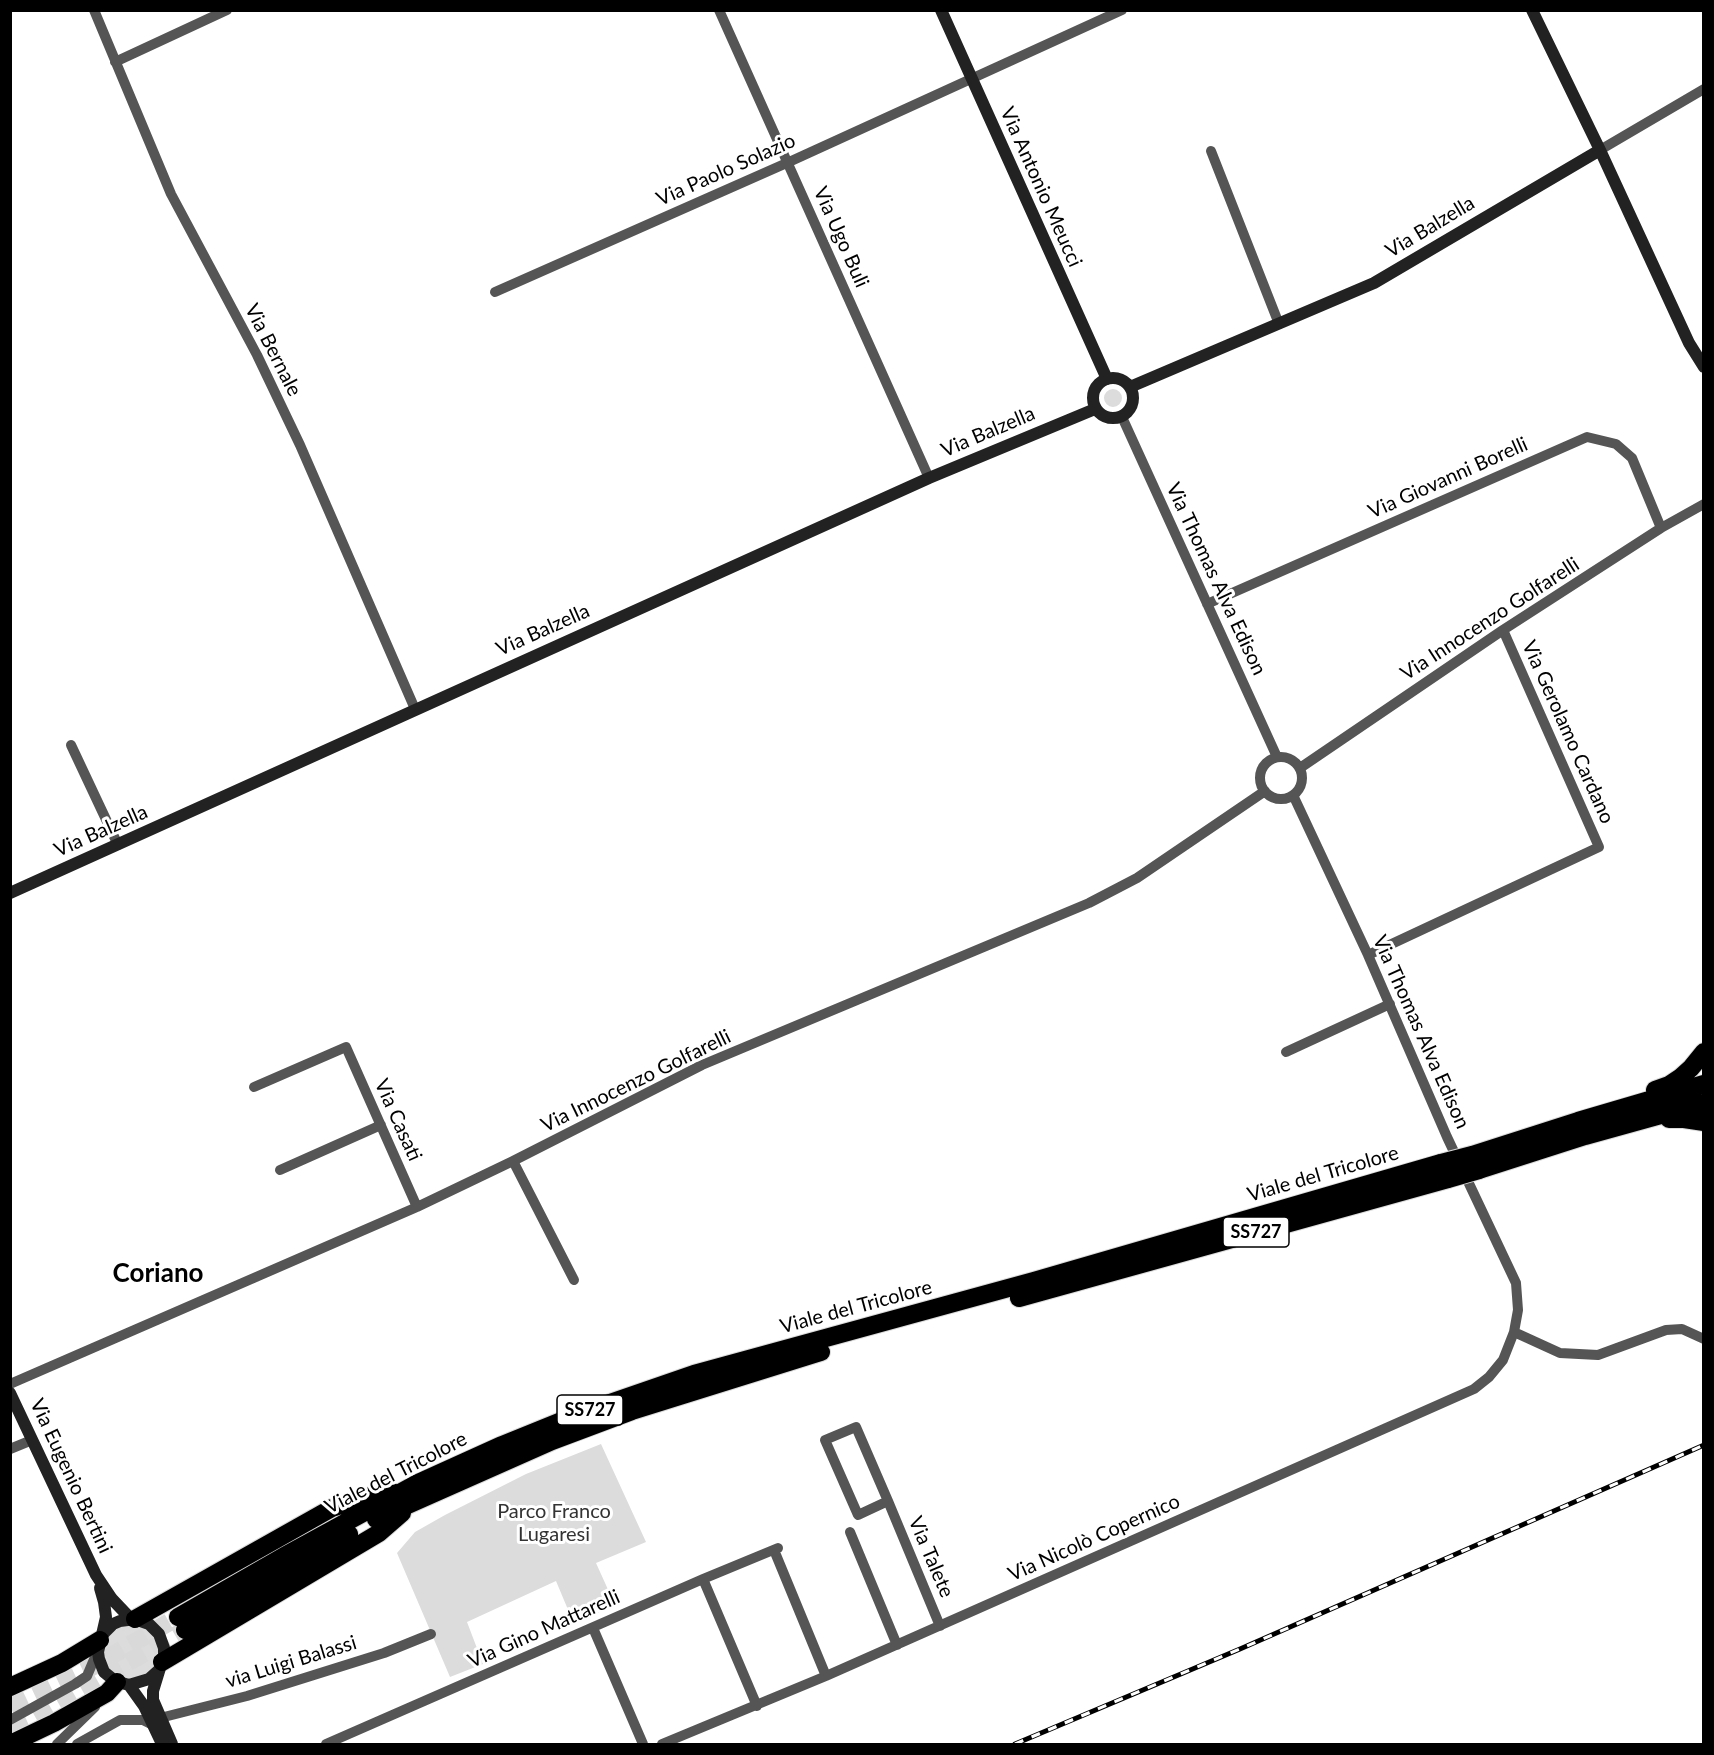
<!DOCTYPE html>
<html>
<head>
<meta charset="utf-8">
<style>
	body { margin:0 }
	#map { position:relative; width:1714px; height:1755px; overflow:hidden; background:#fff; font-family:Lato,sans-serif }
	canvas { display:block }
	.frame { position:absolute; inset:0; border:12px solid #000; pointer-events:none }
</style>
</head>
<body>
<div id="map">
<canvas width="1714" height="1755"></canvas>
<div class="frame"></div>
</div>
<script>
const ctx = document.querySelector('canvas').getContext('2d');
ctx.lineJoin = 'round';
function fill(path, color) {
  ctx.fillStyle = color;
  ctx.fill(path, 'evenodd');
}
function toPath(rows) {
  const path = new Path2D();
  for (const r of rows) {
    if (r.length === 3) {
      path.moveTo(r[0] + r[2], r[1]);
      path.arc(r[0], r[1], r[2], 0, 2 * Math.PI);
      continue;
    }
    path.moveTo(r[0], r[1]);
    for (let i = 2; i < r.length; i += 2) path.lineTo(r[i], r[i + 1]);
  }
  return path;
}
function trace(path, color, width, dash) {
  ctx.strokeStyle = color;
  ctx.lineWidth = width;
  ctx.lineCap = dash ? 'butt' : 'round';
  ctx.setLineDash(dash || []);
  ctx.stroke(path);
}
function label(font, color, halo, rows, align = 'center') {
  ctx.font = font + ' Lato,sans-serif';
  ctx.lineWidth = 6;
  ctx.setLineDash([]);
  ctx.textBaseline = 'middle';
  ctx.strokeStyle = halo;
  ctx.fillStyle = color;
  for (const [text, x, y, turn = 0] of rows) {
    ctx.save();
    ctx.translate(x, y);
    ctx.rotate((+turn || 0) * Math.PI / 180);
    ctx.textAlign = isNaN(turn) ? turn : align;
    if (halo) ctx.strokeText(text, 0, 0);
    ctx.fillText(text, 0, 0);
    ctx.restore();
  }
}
fill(toPath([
	[1113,398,9],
	[601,1444,646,1542,596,1563,615,1605,574,1624,556,1581,467,1622,483,1664,450,1677,397,1553,415,1532,445,1515,526,1474],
	[131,1652,27]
]), '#dcdcdc');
trace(toPath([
	[10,1706,90,1668,178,1617],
	[10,1727,28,1719,185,1630]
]), '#d9d9d9', 18, [18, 9]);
const highway = toPath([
	[1655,1090,1669,1085,1681,1077,1691,1068,1704,1052],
	[1669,1119,1684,1119,1704,1122],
	[1472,1155,1578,1121,1704,1084],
	[1479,1170,1585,1136,1704,1103],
	[1019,1298,1448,1179],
	[376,1519,552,1441,632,1411,821,1352],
	[178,1617,286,1555,418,1483,502,1445,581,1413,694,1374,1034,1281,1441,1163],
	[135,1619,332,1508,390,1490],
	[185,1630,349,1534],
	[162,1662,379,1533,402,1513],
	[10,1687,62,1663,100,1640],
	[10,1744,54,1723,107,1693,117,1682]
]);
trace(highway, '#dbdbdb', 20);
trace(toPath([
	[94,10,171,194,257,355,300,445,415,709],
	[719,10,929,478],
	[115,62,227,10],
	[1600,150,1704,89],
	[1211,151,1279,324],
	[495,292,789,162,1122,10],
	[1122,417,1277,757],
	[1207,604,1587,437,1616,444,1632,458,1661,528],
	[71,745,118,845],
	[1281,778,21],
	[1300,768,1503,630,1661,528,1704,504],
	[1368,955,1599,847,1503,630],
	[1286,1052,1390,1004],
	[254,1087,346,1047,417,1207],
	[513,1161,574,1280],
	[280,1170,381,1125],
	[1514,1332,1560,1353,1598,1355,1666,1330,1682,1329,1704,1339],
	[10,1384,417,1207,513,1161,702,1065,1089,903,1137,878,1265,791],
	[10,1449,32,1440],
	[888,1501,858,1515,825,1440,856,1427,888,1501,940,1626],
	[850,1532,897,1645],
	[774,1550,826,1676],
	[703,1579,757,1706],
	[593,1628,643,1744],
	[160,1718,247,1696,384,1653,431,1634],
	[10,1720,75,1684,87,1676,98,1650],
	[57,1744,95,1707],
	[77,1744,120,1720,143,1720,153,1725],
	[326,1744,703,1579,778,1548],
	[662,1744,826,1676,1474,1389,1489,1377,1503,1360,1514,1332,1518,1310,1516,1283,1447,1137,1368,955,1293,795]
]), '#555', 10);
trace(toPath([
	[941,10,1107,379],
	[1532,10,1600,150,1689,343,1704,367],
	[1113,398,20],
	[1130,387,1374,283,1600,150],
	[10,893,929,478,1095,409],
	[10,1393,96,1575,112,1599,131,1619],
	[100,1588,104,1602,106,1617,98,1652,99,1659,104,1672,115,1681,129,1685,149,1679,159,1670],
	[103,1634,113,1624,120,1621,135,1619,149,1624,159,1634,164,1648,164,1655,153,1691,153,1700,172,1744],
	[129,1685,144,1706,162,1744]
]), '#222', 12);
trace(highway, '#000', 18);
const rail = toPath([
	[1015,1744,1240,1649,1704,1445]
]);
trace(rail, '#000', 5);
trace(rail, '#fff', 3, [9]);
const highwayBridge = toPath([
	[1441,1163,1472,1155],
	[1448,1179,1479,1170]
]);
trace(highwayBridge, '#dbdbdb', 20, []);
trace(highwayBridge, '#000', 18);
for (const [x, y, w] of [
	[1256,1232,66],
	[590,1410,66]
]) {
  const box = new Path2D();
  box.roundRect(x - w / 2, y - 15, w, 30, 4.5);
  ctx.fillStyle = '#fff';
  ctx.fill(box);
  trace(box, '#000', 1.5);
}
label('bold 18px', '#000', null, [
	["SS727",1256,1232],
	["SS727",590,1410]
]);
label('20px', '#000', '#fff', [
	["Via Paolo Solazio",726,170,-24],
	["Via Antonio Meucci",1041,187,66],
	["Via Balzella",1430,227,-31],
	["Via Ugo Buli",841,237,66],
	["Via Bernale",273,350,63],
	["Via Balzella",988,432,-23],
	["Via Giovanni Borelli",1448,478,-24],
	["Via Thomas Alva Edison",1216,579,65],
	["Via Innocenzo Golfarelli",1490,619,-33],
	["Via Balzella",543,630,-24],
	["Via Gerolamo Cardano",1568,732,66],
	["Via Balzella",101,831,-24],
	["Via Thomas Alva Edison",1421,1032,66],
	["Via Innocenzo Golfarelli",636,1081,-26],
	["Via Casati",398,1120,66],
	["Viale del Tricolore",1323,1174,-16],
	["Viale del Tricolore",856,1307,-15],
	["Viale del Tricolore",396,1473,-27],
	["Via Eugenio Bertini",71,1476,65],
	["Via Nicolò Copernico",1094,1538,-24],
	["Via Talete",931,1557,67],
	["Via Gino Mattarelli",544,1629,-24],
	["via Luigi Balassi",291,1662,-17]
]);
label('20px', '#333', '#fff', [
	["Parco Franco",554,1512],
	["Lugaresi",554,1535]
]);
label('bold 26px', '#000', '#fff', [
	["Coriano",158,1274]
]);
</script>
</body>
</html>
